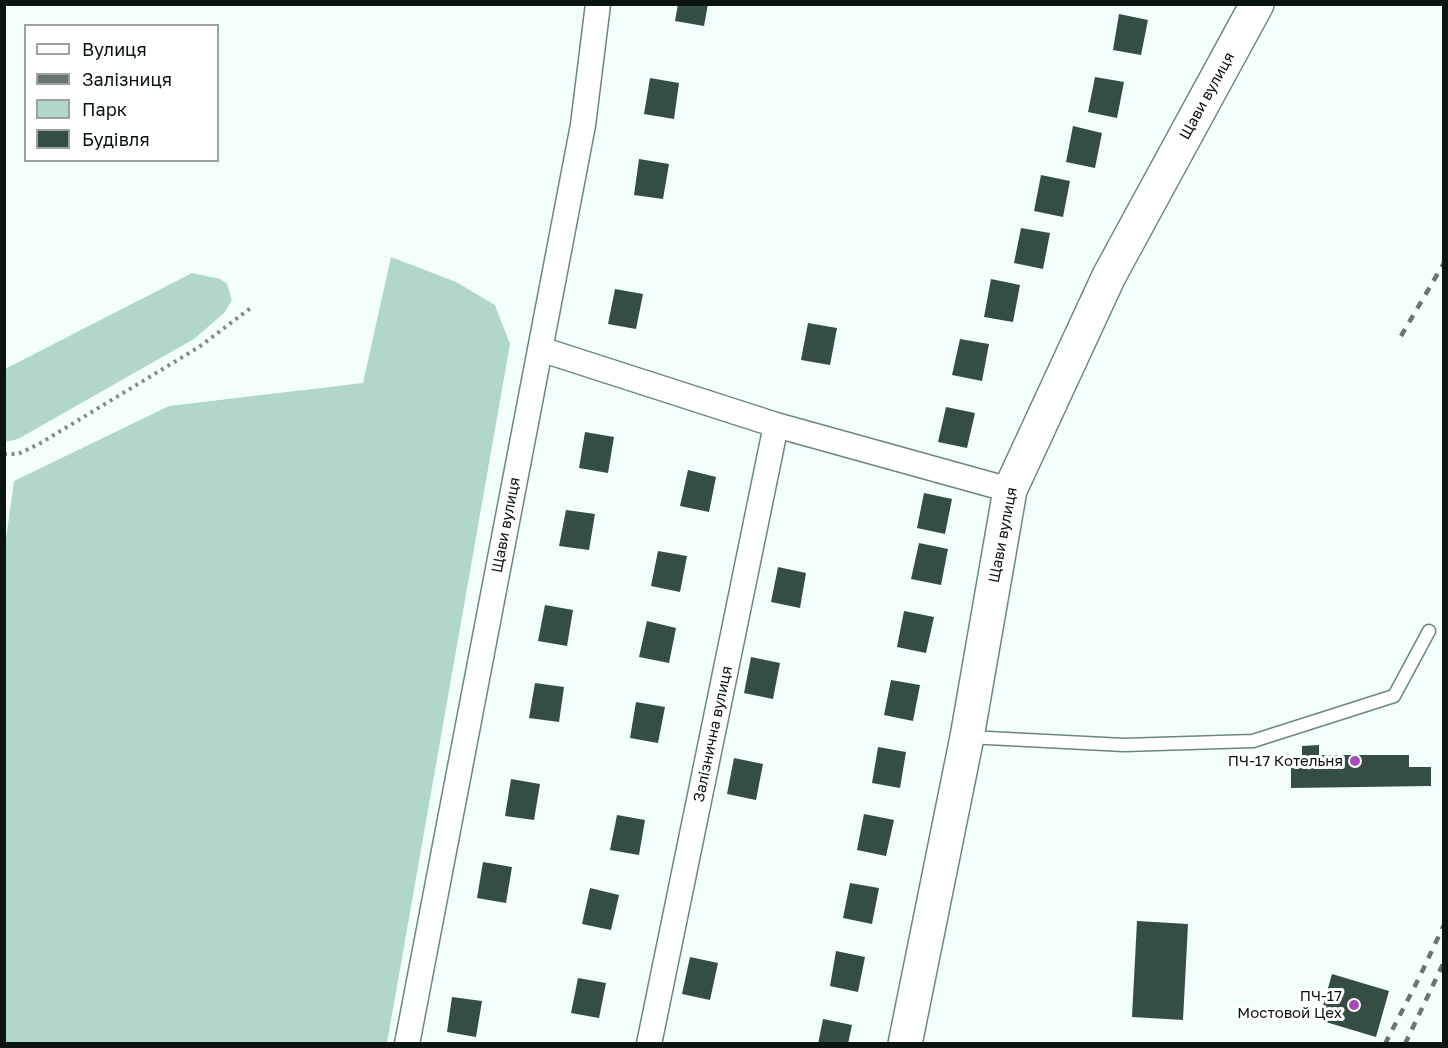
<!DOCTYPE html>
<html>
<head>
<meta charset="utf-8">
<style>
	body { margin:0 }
	#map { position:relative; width:1448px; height:1048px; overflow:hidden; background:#f3fffa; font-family:"Golos Text",sans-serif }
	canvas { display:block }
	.frame { position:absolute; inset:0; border:6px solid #0a1411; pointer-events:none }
	.legend { position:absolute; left:24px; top:24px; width:195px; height:138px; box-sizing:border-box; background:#fff; border:2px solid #9da1a0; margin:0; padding:8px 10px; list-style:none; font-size:18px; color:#0a1411 }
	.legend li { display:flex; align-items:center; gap:12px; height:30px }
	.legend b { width:30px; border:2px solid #9da1a0 }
</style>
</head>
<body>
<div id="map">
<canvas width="1448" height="1048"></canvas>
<div class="frame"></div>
<ul class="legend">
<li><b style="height:8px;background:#fff"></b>Вулиця</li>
<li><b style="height:8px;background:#6a7571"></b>Залізниця</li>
<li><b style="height:16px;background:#b0d7c7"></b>Парк</li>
<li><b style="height:16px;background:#344e45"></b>Будівля</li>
</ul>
</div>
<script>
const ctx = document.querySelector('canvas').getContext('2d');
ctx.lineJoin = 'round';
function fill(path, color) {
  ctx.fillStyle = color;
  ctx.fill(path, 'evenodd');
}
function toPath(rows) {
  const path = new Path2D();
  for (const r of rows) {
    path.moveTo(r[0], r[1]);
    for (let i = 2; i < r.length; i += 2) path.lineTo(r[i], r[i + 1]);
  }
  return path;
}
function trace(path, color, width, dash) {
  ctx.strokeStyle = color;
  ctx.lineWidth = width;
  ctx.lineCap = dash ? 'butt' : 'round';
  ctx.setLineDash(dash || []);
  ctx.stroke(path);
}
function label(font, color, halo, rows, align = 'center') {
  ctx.font = font + ' "Golos Text",sans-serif';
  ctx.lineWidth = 6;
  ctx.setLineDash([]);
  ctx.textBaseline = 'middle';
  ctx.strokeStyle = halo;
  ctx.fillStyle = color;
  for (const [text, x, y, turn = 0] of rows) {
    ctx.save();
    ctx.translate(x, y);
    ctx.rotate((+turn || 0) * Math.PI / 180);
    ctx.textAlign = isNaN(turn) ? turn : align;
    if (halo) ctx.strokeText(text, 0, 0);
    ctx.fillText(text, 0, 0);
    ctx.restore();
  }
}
fill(toPath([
	[391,257,456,282,495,305,510,344,387,1043,5,1043,4,553,14,481,169,406,363,383],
	[192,273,220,279,227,284,232,300,224,313,194,339,18,439,5,442,5,369]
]), '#b0d7c7');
fill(toPath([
	[678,4,708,4,704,26,675,21],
	[1119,14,1148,20,1141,55,1113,50],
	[1095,77,1124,82,1117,118,1088,112],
	[650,78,679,83,674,119,644,114],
	[1073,126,1102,133,1095,168,1066,162],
	[639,159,669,164,663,199,634,195],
	[1041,175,1070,181,1063,217,1034,211],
	[1021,228,1050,233,1043,269,1014,263],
	[991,279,1020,285,1013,322,984,317],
	[615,289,643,294,636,329,608,324],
	[808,323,837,328,830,365,801,360],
	[960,339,989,344,982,381,952,375],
	[946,407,975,413,967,448,938,442],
	[585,432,614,437,608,473,579,468],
	[688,470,716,477,709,512,680,506],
	[924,493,952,499,945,534,917,528],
	[566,510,595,514,589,550,559,546],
	[919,543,948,549,941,585,911,579],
	[658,551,687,556,680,592,651,586],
	[778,567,806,573,800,608,771,602],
	[545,605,573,610,567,646,538,641],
	[904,611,934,617,926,653,897,647],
	[647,621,676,628,669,663,639,657],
	[751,657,780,663,773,699,744,693],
	[891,680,920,685,913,721,884,715],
	[535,683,564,687,559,722,529,718],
	[636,702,665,707,658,743,630,738],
	[1319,745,1319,755,1409,755,1409,767,1431,767,1431,786,1291,788,1291,768,1302,768,1302,746],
	[878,747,906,752,900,788,872,783],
	[734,758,763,764,756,800,727,794],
	[511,779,540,784,534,820,505,816],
	[864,814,894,820,886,856,857,850],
	[617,815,645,820,639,855,610,850],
	[483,862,512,867,506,903,477,898],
	[850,883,879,888,872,924,843,918],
	[590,888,619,895,611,930,582,924],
	[1137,921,1188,924,1183,1020,1132,1017],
	[836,951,865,957,858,992,830,986],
	[690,957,718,963,710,1000,682,994],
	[1332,974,1389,991,1376,1037,1319,1020],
	[578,978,606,983,599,1018,571,1013],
	[452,997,482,1001,476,1037,447,1032],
	[823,1019,852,1025,848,1044,818,1044]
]), '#344e45');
const lane = toPath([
	[968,737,1124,745,1253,741,1394,696,1429,631]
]);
const street = toPath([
	[540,349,776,425,1010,490],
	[407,1044,583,125,598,4],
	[649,1044,776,425]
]);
const secondary = toPath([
	[905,1044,967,737,1010,490,1109,276,1257,4]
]);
trace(lane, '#6b877c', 15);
trace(street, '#6b877c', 27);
trace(secondary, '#6b877c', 36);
trace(toPath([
	[4,454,18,454,39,444,199,347,252,307]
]), '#838e8a', 4, [3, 4.5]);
trace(lane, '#fff', 12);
trace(street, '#fff', 24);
trace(secondary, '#fff', 33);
trace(toPath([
	[1401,336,1444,263],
	[1385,1044,1419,978,1444,925],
	[1405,1044,1444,962]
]), '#6a7571', 4.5, [8, 8]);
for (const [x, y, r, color] of [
	[1355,761,6,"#a44dba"],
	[1354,1005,6,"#a44dba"]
]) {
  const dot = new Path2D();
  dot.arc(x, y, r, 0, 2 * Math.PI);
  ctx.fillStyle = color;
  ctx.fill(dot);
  trace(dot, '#fff', 2);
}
label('15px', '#0a1411', '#fff', [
	["Щави вулиця",1207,96,-61],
	["Щави вулиця",506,525,-79],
	["Щави вулиця",1003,535,-79],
	["Залізнична вулиця",713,734,-78]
]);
label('15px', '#0a1411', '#fff', [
	["ПЧ-17 Котельня",1343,761],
	["ПЧ-17",1342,996],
	["Мостовой Цех",1342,1013]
], 'right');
</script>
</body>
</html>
